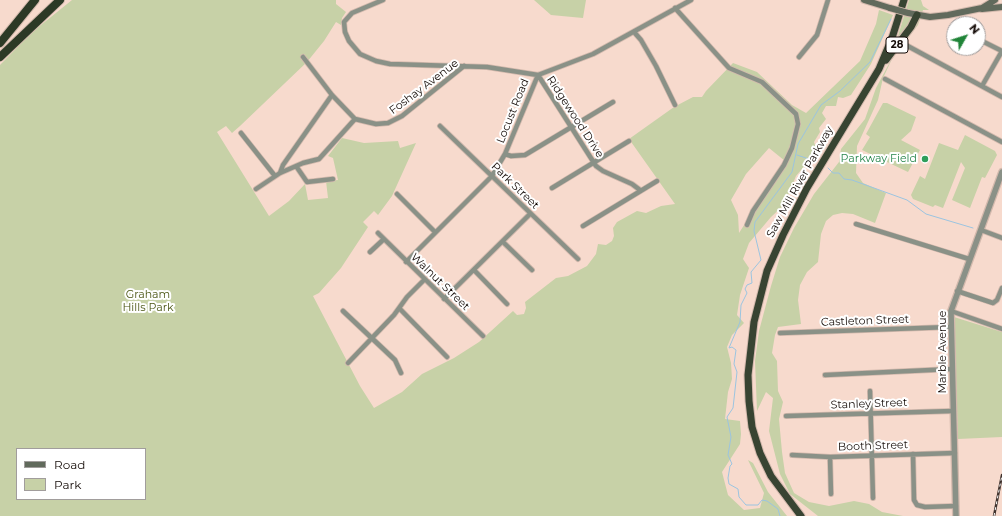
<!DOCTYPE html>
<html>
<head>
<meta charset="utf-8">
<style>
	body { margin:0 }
	#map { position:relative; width:1002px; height:516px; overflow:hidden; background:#f7dacd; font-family:Montserrat,sans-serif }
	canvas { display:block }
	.legend { position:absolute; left:16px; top:448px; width:130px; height:52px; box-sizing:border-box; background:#fff; border:1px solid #a19d9c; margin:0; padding:5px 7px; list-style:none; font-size:12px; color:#140b07 }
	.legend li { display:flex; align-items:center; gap:8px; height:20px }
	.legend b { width:20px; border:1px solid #a19d9c }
	.north { position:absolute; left:946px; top:16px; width:40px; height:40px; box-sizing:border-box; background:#fff; border:1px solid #a19d9c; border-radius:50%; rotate:51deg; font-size:11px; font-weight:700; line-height:16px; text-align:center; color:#140b07 }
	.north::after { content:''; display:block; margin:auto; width:14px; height:18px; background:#208438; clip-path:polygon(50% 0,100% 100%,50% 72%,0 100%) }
</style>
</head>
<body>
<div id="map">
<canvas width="1002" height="516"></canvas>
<ul class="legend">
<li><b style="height:5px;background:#616a5c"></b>Road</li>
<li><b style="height:11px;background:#c7d1a7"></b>Park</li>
</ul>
<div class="north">N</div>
</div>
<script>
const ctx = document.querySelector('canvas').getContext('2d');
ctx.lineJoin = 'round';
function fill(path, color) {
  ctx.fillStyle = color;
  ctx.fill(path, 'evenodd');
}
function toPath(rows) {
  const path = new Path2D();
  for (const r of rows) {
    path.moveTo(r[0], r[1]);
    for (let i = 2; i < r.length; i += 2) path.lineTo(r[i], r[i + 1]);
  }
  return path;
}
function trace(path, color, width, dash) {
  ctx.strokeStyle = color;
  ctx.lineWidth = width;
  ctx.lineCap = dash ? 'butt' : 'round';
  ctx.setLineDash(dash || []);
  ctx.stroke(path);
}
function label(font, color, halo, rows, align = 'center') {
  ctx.font = font + ' Montserrat,sans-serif';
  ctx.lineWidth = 4;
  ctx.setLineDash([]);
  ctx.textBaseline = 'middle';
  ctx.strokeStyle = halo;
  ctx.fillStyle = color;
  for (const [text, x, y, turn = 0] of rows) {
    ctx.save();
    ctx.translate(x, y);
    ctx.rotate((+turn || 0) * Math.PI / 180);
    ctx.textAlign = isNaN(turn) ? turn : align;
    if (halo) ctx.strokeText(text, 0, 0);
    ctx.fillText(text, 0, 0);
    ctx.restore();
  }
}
fill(toPath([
	[72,0,336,0,336,4,346,12,342,18,341,25,336,22,324,41,307,62,240,126,232,133,226,126,217,132,269,216,289,201,305,184,308,200,328,198,326,181,338,180,333,158,328,156,342,138,364,143,398,141,400,148,416,143,392,196,378,215,374,211,363,222,368,227,341,268,319,293,313,296,360,386,374,408,402,392,422,374,454,358,479,342,513,311,517,315,524,314,526,308,525,302,556,278,568,276,587,266,596,254,598,244,606,245,612,241,614,236,613,228,617,222,637,211,646,213,661,206,675,204,629,139,674,107,693,97,702,97,706,91,733,63,757,72,792,105,806,113,860,61,876,24,879,10,893,15,871,64,851,95,843,98,838,97,836,106,826,106,822,113,826,119,819,128,820,132,814,142,816,148,808,162,796,176,784,205,771,217,749,243,743,259,749,268,740,295,737,315,744,323,732,335,727,347,731,363,732,379,728,392,725,419,740,421,741,434,740,444,722,472,728,495,744,510,760,508,764,493,748,460,753,463,768,492,787,516,0,516,0,65,31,33],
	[769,148,785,161,739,233,738,215,731,200,746,174],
	[17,449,145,449,145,499,17,499],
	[534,0,586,0,583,18,551,15],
	[909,0,921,0,923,6,929,10,923,10,918,25,892,59,883,78,878,100,857,146,856,173,863,183,886,193,875,223,853,214,842,213,833,215,826,221,821,234,818,262,807,272,800,285,798,300,801,324,778,327,775,335,772,353,777,361,778,391,783,402,779,419,782,452,785,473,794,493,809,502,829,506,854,501,869,504,882,512,903,516,818,516,790,494,780,474,769,431,773,398,766,392,757,411,755,361,759,331,771,286,780,257,794,228,814,194,839,162,841,149,865,119,876,88,898,47,897,39],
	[883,103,887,103,916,117,911,131,901,140,920,150,908,172,862,150,870,137,866,134],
	[965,135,995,151,997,155,985,178,982,177,970,208,952,200,965,168,961,162,943,208,935,205,933,207,913,199,911,195,920,176,925,179,939,143,958,150],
	[954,317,1002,332,1002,437,958,439]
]), '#c7d1a7');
trace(toPath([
	[797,155,812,160],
	[828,168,833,173,839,173,844,179,852,180,907,200,926,214,973,228],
	[780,516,778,509,767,501,762,500,758,505,746,505,739,497,738,489,729,484,728,478,730,466,732,464,728,455,731,437,727,417,733,408,737,372,734,364,736,350,732,347,729,348,740,322,741,305,747,293,745,289,747,285,752,283,751,272,761,260,754,231,755,222,792,172,798,144,821,105,840,91,870,62,891,19]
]), '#9bc4e0', 1);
const minor = toPath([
	[383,0,352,13,344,22,345,32,349,41,360,54,376,61,390,64,487,67,538,75],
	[675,8,729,68,762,82,796,114,798,124,792,148,784,165,753,211,747,225],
	[634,32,641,40,656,66,675,105],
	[978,39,1002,51],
	[904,44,1002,97],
	[303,57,332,95,355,119,376,124,388,123,402,116,464,66],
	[799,57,817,35,828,0],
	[538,75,596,166,603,171,632,184,640,190],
	[885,79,1002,142],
	[982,86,1002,51],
	[440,126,578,259],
	[241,133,275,176],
	[505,154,511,156,525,155,613,102],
	[296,166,307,182,333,179],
	[280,173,283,165,332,95],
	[552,188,629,141],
	[256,189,280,173,303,163,319,159,355,119],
	[397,194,435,232],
	[856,224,969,259],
	[583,226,657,181],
	[981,230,1002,238],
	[378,233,483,336],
	[503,242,532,270],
	[370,252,384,239],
	[406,262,492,176,505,154,538,75,593,54,691,0],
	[474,270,507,304],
	[957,291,993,303,997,300,1002,288],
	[444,299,530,214],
	[400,309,447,357],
	[343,311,395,360,401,373],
	[951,311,1002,329],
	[780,333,950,327],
	[348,363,394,315,407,297,424,280],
	[825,375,952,369],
	[870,391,873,498],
	[786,416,953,411],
	[913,454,914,500,917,505,925,507,956,506],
	[792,455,830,457,955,453],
	[830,457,831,494]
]);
const tertiary = toPath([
	[956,516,951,311,1002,172]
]);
const secondary = toPath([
	[864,0,890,8],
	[982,9,1002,7],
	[908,13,930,17,948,15,982,8,995,0]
]);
const trunk = toPath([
	[886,60,911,27,917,15],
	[801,516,771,476,760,453,752,427,749,401,748,375,754,322,767,271,783,235,807,188,879,69,892,38,904,0]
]);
const motorway = toPath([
	[0,43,35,0],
	[0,57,60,0]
]);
trace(minor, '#d3b9ad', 6);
trace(tertiary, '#d3b9ad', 8);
trace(secondary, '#d3b9ad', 8);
trace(trunk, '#d3b9ad', 9);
trace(motorway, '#d3b9ad', 10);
trace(minor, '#8a9187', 4.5);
trace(tertiary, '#8a9187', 5.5);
trace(secondary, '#616a5c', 6);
trace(trunk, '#384432', 7);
trace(motorway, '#2c3926', 8);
const rail = toPath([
	[994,516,1002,475]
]);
trace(rail, '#3f322d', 2.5);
trace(rail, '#fff', 1, [3]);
const secondaryBridge = toPath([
	[890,8,908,13]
]);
trace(secondaryBridge, '#d3b9ad', 8, []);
trace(secondaryBridge, '#616a5c', 6);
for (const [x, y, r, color] of [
	[925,159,4,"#2e9e5b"]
]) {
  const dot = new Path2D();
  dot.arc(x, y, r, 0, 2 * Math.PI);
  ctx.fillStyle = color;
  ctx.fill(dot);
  trace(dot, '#fff', 1.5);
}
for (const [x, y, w] of [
	[897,45,22]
]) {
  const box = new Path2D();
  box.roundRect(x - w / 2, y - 8, w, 16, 3);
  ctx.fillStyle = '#fff';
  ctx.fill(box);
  trace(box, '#140b07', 1);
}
label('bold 10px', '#140b07', null, [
	["28",897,45]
]);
label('11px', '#140b07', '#fff', [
	["Foshay Avenue",424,87,-37],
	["Locust Road",513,111,-68],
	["Ridgewood Drive",575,117,57],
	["Saw Mill River Parkway",800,182,-61],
	["Park Street",515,186,44],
	["Walnut Street",440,282,44],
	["Castleton Street",865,321,-2],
	["Marble Avenue",943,352,-90],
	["Stanley Street",869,404,-2],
	["Booth Street",873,446,-2]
]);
label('11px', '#27864d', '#fff', [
	["Parkway Field",917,159]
], 'right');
label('11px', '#4b5614', '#fff', [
	["Graham",148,295],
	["Hills Park",148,308]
]);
</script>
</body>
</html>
